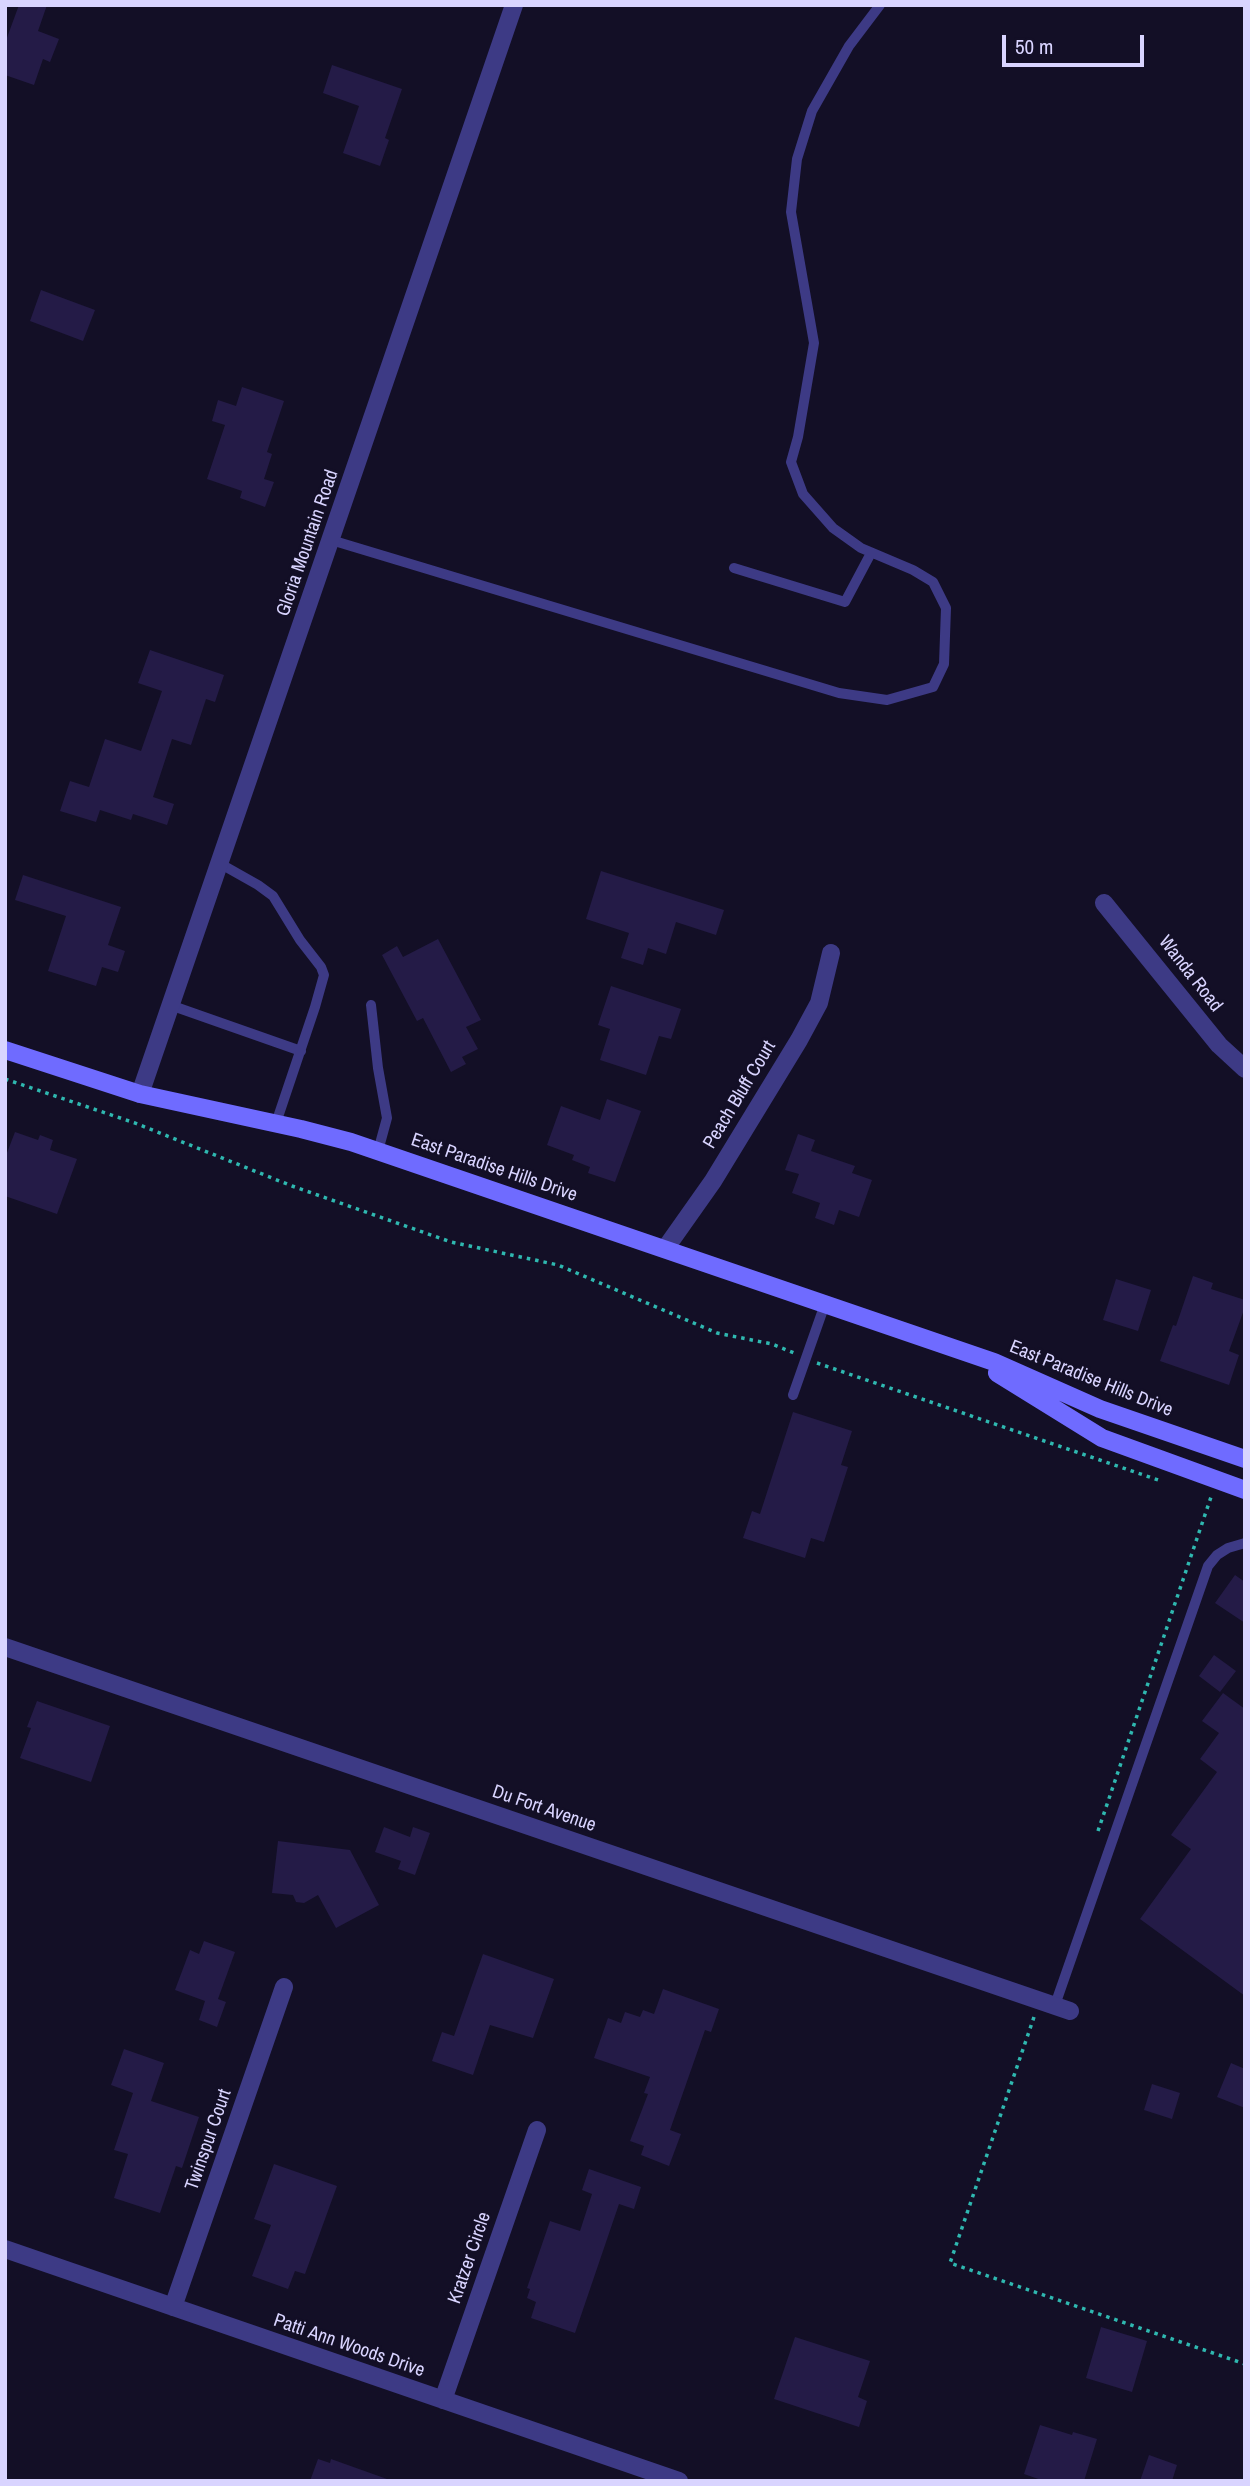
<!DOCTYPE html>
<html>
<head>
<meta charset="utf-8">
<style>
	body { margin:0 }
	#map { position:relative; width:1250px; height:2486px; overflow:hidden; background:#130f26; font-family:"Archivo Narrow",sans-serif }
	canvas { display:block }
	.frame { position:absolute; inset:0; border:7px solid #d9d4ff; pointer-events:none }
	.scale { position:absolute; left:1002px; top:35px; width:142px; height:32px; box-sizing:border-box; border:4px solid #d9d4ff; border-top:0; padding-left:9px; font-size:21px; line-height:24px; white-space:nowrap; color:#d9d4ff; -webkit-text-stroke:5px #130f26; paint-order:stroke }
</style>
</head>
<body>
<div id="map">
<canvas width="1250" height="2486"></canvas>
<div class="frame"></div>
<div class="scale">50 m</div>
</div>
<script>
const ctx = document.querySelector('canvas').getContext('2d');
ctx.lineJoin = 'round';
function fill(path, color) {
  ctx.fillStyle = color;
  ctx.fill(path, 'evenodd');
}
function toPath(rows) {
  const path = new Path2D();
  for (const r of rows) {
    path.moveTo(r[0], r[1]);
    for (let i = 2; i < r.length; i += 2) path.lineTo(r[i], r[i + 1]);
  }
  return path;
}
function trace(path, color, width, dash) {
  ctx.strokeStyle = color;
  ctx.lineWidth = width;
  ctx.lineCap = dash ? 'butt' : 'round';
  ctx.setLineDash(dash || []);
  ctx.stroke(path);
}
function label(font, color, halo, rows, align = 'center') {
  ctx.font = font + ' "Archivo Narrow",sans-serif';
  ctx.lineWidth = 5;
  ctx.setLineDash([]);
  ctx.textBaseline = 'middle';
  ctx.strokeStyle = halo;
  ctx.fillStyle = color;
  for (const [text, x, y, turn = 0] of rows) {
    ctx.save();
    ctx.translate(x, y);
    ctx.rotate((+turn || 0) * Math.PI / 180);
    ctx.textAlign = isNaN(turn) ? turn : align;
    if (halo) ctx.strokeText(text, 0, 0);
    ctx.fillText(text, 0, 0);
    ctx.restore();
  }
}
fill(toPath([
	[19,5,47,5,38,31,59,39,50,62,43,59,34,85,5,75,5,43],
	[332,65,402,89,385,138,389,140,380,166,343,153,359,106,323,93],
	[41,290,95,310,83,341,30,321],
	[242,387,284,401,267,452,272,454,264,479,274,482,265,507,240,498,242,491,207,479,225,425,212,421,218,400,236,406],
	[150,650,224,675,215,702,206,699,191,745,172,739,153,797,174,804,167,825,133,814,131,820,100,810,96,822,60,811,70,781,89,787,105,739,141,751,162,691,138,683],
	[601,871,724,910,716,935,676,922,666,954,648,948,643,965,621,958,629,933,586,919],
	[23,875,121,907,108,945,125,951,118,972,102,967,96,986,48,971,66,916,15,900],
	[438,939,481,1020,466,1027,478,1049,462,1057,466,1064,451,1072,423,1018,417,1021,382,955,397,946,403,957],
	[611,986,681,1009,671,1039,659,1036,646,1075,600,1060,610,1029,598,1025],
	[607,1099,641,1111,615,1182,588,1173,590,1167,572,1160,574,1155,547,1145,561,1106,600,1120],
	[15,1132,38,1140,40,1135,53,1140,50,1150,77,1159,57,1214,5,1196,5,1158],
	[798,1134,815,1140,811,1151,855,1166,852,1173,872,1180,859,1217,839,1210,834,1225,815,1218,820,1203,792,1193,799,1174,785,1170],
	[1193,1276,1213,1283,1211,1289,1245,1300,1245,1307,1229,1351,1239,1355,1229,1385,1160,1361,1173,1325,1176,1326],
	[1116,1279,1151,1290,1138,1331,1103,1320],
	[793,1412,852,1431,841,1465,848,1467,824,1542,811,1538,805,1558,743,1538,752,1511,760,1514],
	[1235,1575,1245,1582,1245,1623,1215,1603],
	[1214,1655,1236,1671,1220,1692,1199,1676],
	[1223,1693,1245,1709,1245,1996,1140,1919,1191,1849,1171,1835,1217,1772,1200,1759,1219,1733,1202,1721],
	[37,1701,110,1726,91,1782,20,1758,31,1728,27,1727],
	[384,1827,410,1837,413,1827,430,1833,415,1875,398,1869,401,1861,375,1852],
	[278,1841,350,1850,379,1905,336,1928,318,1895,304,1903,296,1902,293,1895,272,1893],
	[204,1941,235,1952,218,1999,226,2002,217,2027,199,2020,205,2001,175,1990,190,1950,199,1954],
	[483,1954,554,1979,533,2038,490,2025,473,2075,432,2061,442,2032,454,2036],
	[663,1989,719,2009,711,2032,705,2030,670,2130,681,2134,669,2166,641,2155,644,2146,630,2141,648,2094,644,2093,650,2077,594,2058,608,2018,621,2023,625,2012,640,2017,643,2010,654,2014],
	[124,2049,164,2063,151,2101,199,2117,182,2168,176,2166,160,2213,114,2198,128,2154,114,2150,133,2093,111,2085],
	[1231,2063,1245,2069,1245,2108,1217,2097],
	[1152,2084,1180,2093,1172,2119,1144,2110],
	[274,2164,337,2186,305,2274,295,2271,288,2289,252,2276,271,2225,254,2219],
	[589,2169,641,2187,634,2209,619,2204,575,2333,531,2318,536,2302,527,2298,530,2289,527,2288,550,2221,580,2231,592,2194,582,2190],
	[1101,2327,1147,2341,1132,2392,1086,2378],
	[795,2337,870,2361,858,2397,867,2401,859,2427,774,2399],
	[1040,2425,1072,2435,1073,2432,1097,2439,1084,2481,1044,2481,1024,2474],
	[1149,2455,1177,2465,1172,2481,1140,2481],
	[318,2459,330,2463,331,2459,387,2479,387,2481,310,2481]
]), '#241b47');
trace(toPath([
	[5,1079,135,1123,292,1186,451,1242,558,1265,717,1333,772,1344,794,1353],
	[817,1363,1161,1481],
	[1098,1831,1211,1497],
	[1034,2017,950,2263,1245,2364]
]), '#2fb8b0', 3.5, [3.5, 5]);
trace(toPath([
	[331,540,839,693,887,700,933,687,944,664,946,608,933,582,913,570,861,548,833,528,803,494,791,462,798,437,814,343,791,212,797,159,812,111,849,46,880,5],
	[734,568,845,602,871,553],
	[219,863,258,885,273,896,300,940,321,967,324,975,315,1007,276,1123],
	[170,1005,301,1051],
	[371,1005,378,1068,387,1118,378,1151],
	[793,1395,825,1304],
	[1055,2005,1208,1566,1217,1555,1228,1548,1245,1543]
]), '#3d3a85', 10);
trace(toPath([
	[1104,903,1219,1045,1245,1069],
	[140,1094,514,5],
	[665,1249,713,1181,799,1040,819,1003,831,953],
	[5,1647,1070,2011],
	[5,2249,679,2481],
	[173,2307,284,1987],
	[443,2400,537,2130]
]), '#3d3a85', 18);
trace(toPath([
	[5,1050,140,1094,301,1129,351,1142,994,1362,1100,1409,1245,1459],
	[997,1373,1102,1438,1245,1490]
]), '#6f6bff', 18);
label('19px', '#d9d4ff', '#130f26', [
	["Gloria Mountain Road",308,543,-71],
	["Wanda Road",1190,974,52],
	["Peach Bluff Court",740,1095,-59],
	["East Paradise Hills Drive",494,1168,19],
	["East Paradise Hills Drive",1091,1379,22],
	["Du Fort Avenue",544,1809,19],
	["Twinspur Court",209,2140,-71],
	["Kratzer Circle",470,2258,-71],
	["Patti Ann Woods Drive",349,2346,19]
]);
</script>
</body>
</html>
